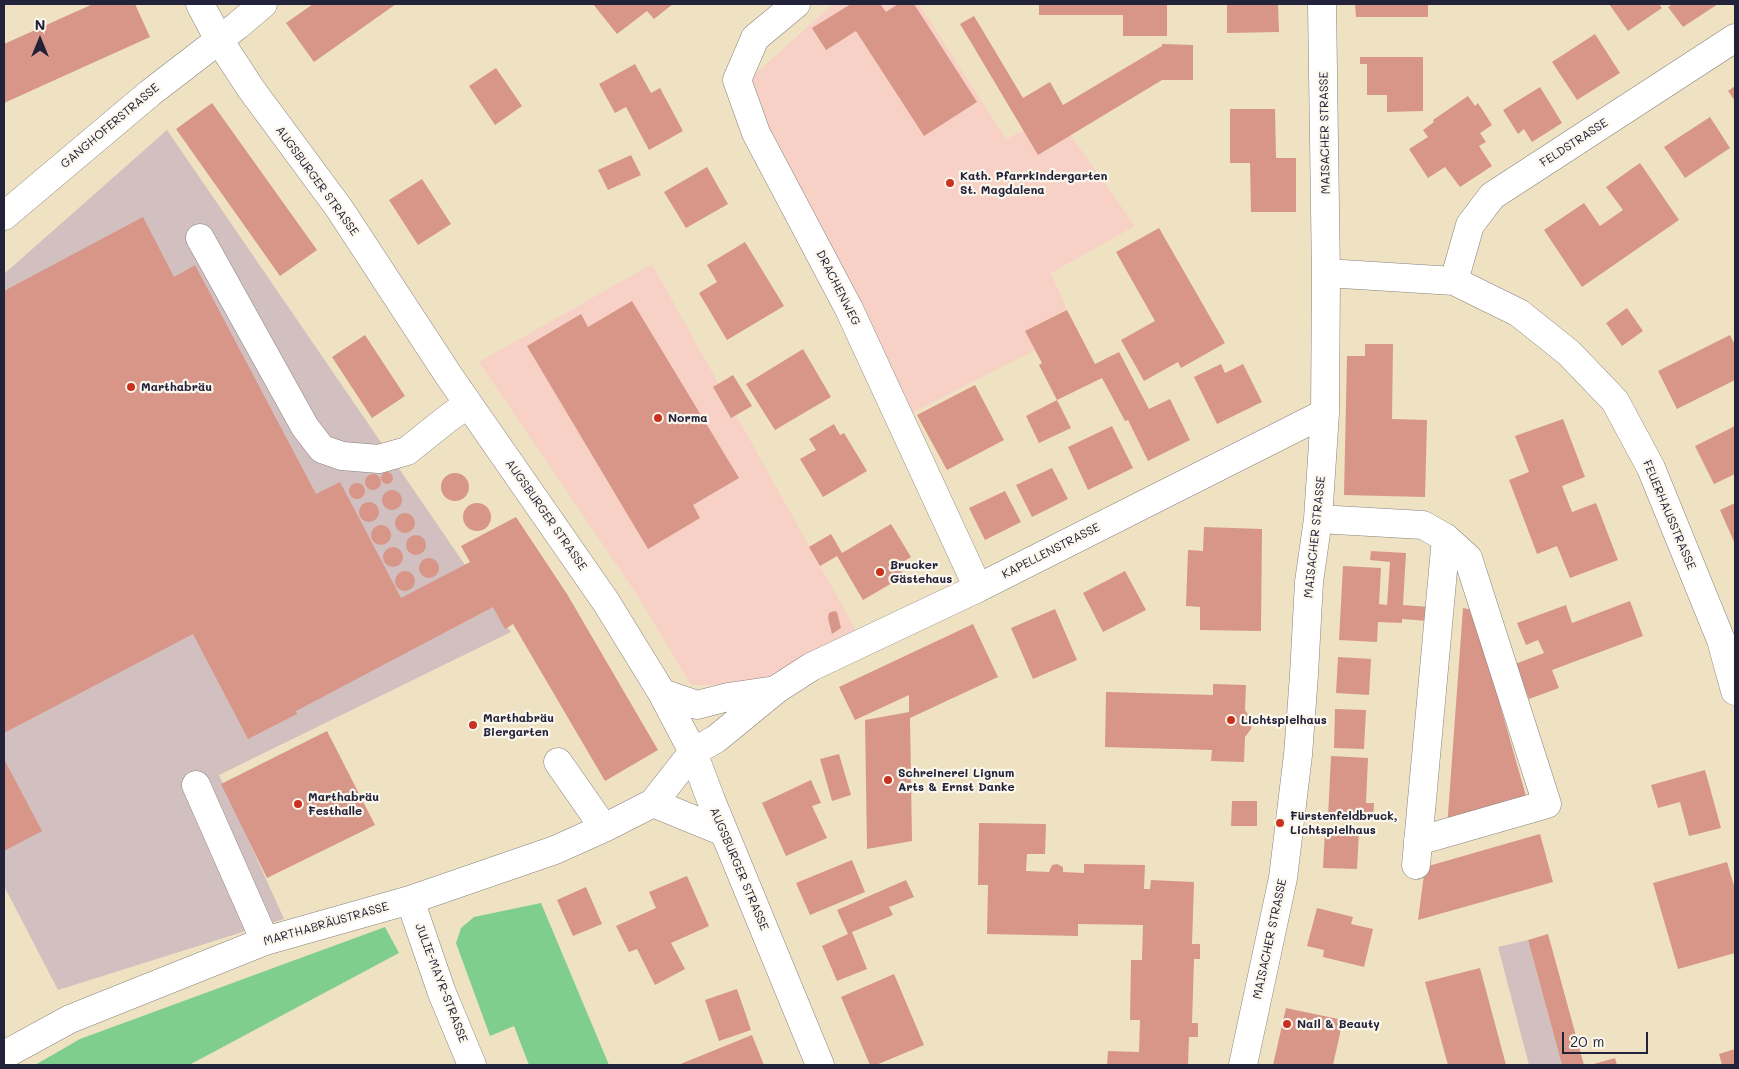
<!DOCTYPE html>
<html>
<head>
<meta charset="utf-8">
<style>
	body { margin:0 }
	#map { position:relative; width:1739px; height:1069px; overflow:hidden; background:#eee2c2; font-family:Mali,sans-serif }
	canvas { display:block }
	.frame { position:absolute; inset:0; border:5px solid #22223b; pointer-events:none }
	.north { position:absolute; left:15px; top:15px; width:50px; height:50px; -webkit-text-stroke:4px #fbf7ec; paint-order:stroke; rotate:0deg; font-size:14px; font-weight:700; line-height:20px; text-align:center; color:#22223b }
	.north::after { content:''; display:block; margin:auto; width:18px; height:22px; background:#22223b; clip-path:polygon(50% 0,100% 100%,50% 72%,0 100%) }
	.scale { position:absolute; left:1562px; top:1032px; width:86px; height:22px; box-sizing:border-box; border:2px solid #22223b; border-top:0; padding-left:6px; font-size:15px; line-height:18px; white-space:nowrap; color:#22223b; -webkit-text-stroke:4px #fbf7ec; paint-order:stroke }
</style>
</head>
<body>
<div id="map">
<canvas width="1739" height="1069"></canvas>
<div class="frame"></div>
<div class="north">N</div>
<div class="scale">20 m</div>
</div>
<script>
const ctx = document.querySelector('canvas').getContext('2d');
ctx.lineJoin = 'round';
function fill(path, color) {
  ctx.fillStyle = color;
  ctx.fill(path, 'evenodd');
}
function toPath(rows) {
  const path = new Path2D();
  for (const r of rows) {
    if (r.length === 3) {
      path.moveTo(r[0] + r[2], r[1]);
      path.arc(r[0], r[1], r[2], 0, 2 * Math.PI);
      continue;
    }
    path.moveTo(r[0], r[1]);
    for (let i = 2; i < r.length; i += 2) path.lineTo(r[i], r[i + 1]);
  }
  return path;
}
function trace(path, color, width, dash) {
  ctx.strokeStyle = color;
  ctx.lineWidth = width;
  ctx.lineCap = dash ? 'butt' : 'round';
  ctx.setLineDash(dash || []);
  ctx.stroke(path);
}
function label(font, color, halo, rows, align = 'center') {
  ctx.font = font + ' Mali,sans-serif';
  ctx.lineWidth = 4.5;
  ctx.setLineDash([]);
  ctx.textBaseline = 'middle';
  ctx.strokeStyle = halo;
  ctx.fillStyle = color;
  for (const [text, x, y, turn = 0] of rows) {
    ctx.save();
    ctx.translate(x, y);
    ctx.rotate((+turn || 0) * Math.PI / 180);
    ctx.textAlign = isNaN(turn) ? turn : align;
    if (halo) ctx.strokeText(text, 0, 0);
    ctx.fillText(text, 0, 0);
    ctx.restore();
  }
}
fill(toPath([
	[833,4,919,4,1006,139,1056,115,1135,226,1051,273,1067,310,1025,331,1035,350,910,414,745,83],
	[652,264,857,632,760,685,691,685,635,592,479,362]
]), '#f7d1c6');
fill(toPath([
	[167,130,511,632,219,775,284,919,58,990,4,886,4,274],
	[1528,940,1562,1065,1529,1065,1498,947]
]), '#d2bfbf');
fill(toPath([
	[541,903,609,1065,529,1065,514,1026,490,1036,456,943,461,928,474,917],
	[385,927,399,953,189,1065,35,1065,80,1039]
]), '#7fce8e');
fill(toPath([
	[93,4,135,4,150,37,4,103,4,44],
	[313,4,396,4,314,62,286,23],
	[593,4,673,4,654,19,647,11,617,34],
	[851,4,880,4,886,12,898,4,914,4,977,102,924,136,856,31,826,50,812,28],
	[1039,4,1167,4,1167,36,1123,36,1123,15,1039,15],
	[1227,4,1278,4,1279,32,1227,33],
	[1355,4,1428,4,1428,17,1356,17],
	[1609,4,1659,4,1662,8,1628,31],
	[1673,4,1718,4,1683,27,1668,7],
	[974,16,1023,98,1050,82,1063,105,1162,46,1162,44,1193,45,1193,80,1162,80,1038,155,960,24],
	[1595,34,1620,73,1577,100,1552,62],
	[1360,57,1423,57,1423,111,1387,112,1387,95,1367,95,1367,64,1360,64],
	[635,64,651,93,660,88,683,131,649,150,626,107,615,113,599,84],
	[496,68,522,106,495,125,469,86],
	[1735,86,1735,101,1728,91],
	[1540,87,1562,123,1532,142,1524,129,1518,134,1503,110],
	[1468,96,1475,106,1478,103,1492,125,1480,133,1486,142,1479,146,1492,166,1460,187,1445,167,1428,178,1409,149,1428,137,1423,130,1434,122,1433,120],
	[212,103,317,250,280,276,176,129],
	[1230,109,1275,109,1276,158,1296,158,1296,212,1251,212,1250,163,1230,163],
	[1710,117,1730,148,1685,178,1664,147],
	[631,155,641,175,608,190,598,170],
	[1640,163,1679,220,1582,287,1544,230,1584,203,1600,226,1623,210,1606,187],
	[707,167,728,204,686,228,664,192],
	[422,179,451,224,418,245,389,200],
	[143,217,174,277,195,265,316,494,340,482,401,598,470,562,461,546,516,517,567,594,658,750,605,781,513,624,505,629,493,607,296,711,297,714,248,739,193,634,4,733,4,291],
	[1159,228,1225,343,1181,368,1178,362,1144,381,1121,340,1155,321,1116,252],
	[745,242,784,306,727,340,699,293,717,282,707,265],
	[632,301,739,478,693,505,700,518,648,549,527,346,581,314,588,327],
	[1627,308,1643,331,1622,346,1606,323],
	[1067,310,1095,364,1119,352,1149,409,1170,399,1190,440,1148,461,1128,420,1125,421,1102,378,1057,400,1071,428,1039,443,1026,416,1057,400,1039,365,1042,363,1025,331],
	[365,335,405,396,372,418,332,357],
	[1730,335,1735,345,1735,380,1677,409,1658,371],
	[1365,344,1393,344,1392,419,1427,420,1425,497,1344,495,1347,356,1365,356],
	[803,349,831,397,775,430,746,384],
	[1221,364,1225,373,1243,364,1262,402,1217,424,1194,377],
	[733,375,752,406,731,418,713,387],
	[975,385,1004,440,947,470,917,415],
	[1563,419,1585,477,1562,486,1572,512,1596,503,1618,560,1570,578,1557,546,1537,554,1509,480,1529,472,1515,436],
	[834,424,840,435,844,433,867,471,823,497,800,459,816,450,809,439],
	[1112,426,1133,468,1088,490,1068,447],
	[1735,426,1735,474,1714,484,1695,446],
	[1052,468,1068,499,1032,517,1016,485],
	[387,478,6],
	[455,487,14],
	[373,482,8],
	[357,491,8],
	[392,500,10],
	[1005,491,1021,522,985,540,969,508],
	[369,512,10],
	[477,517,14],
	[1735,503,1735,544,1720,510],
	[405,523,10],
	[891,524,911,557,898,565,904,576,863,600,837,556,820,566,809,547,831,534,842,553],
	[381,535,10],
	[1204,527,1262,529,1261,631,1200,630,1200,607,1186,606,1188,550,1203,551],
	[416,545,10],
	[393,557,10],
	[1371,551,1406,553,1403,605,1429,607,1428,621,1402,619,1402,623,1378,622,1377,642,1339,640,1343,566,1381,568,1379,604,1387,605,1390,562,1370,560],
	[429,568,10],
	[1125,571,1146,610,1103,632,1083,593],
	[405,581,10],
	[1630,601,1643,636,1552,670,1559,688,1529,699,1515,664,1544,653,1538,640,1526,645,1517,623,1566,605,1572,623],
	[1463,608,1473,610,1528,803,1447,828],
	[1055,609,1077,660,1033,679,1011,628],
	[834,611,837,612,841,628,832,634,828,618,829,613],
	[973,624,998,677,910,718,912,841,867,849,865,720,909,712,909,695,855,720,839,687],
	[1338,657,1371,659,1369,695,1336,693],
	[1213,684,1246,685,1245,710,1251,719,1252,724,1251,729,1245,737,1244,762,1211,761,1212,750,1105,747,1106,692,1213,695],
	[1335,709,1366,710,1364,749,1334,748],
	[327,731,375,825,267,878,221,784],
	[839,754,851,795,832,801,820,759],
	[1331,756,1368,758,1366,803,1374,803,1373,820,1328,817],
	[4,759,42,831,4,851],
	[1705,770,1721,828,1689,836,1680,802,1658,808,1651,785],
	[811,780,821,803,812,806,827,838,786,856,762,803],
	[1232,801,1257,801,1257,826,1231,826],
	[979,823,1046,824,1045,854,1027,854,1026,871,1049,872,1052,865,1057,864,1063,867,1063,872,1084,873,1084,864,1145,865,1144,889,1150,889,1151,880,1194,882,1192,944,1200,944,1200,959,1194,959,1192,1023,1198,1023,1198,1037,1189,1037,1188,1065,1107,1065,1108,1051,1139,1052,1140,1020,1130,1020,1131,960,1142,960,1143,925,1078,924,1078,936,987,934,988,885,978,885],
	[1325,830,1359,832,1357,869,1323,868],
	[1540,834,1553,882,1418,920,1425,867],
	[852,860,865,892,810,915,796,883],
	[1727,862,1735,889,1735,953,1678,969,1653,883],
	[687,876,709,926,671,943,685,969,655,985,637,949,629,952,616,926,656,908,649,892],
	[906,880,914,897,889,907,893,915,852,932,867,969,837,981,822,946,848,934,837,910],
	[586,887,602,924,573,936,557,900],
	[1317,908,1353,917,1351,924,1373,929,1364,967,1323,957,1324,950,1307,946],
	[1548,934,1584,1065,1562,1065,1528,940],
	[1480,968,1506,1065,1448,1065,1425,982],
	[894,974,924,1045,876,1065,870,1065,841,997],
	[737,989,751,1030,719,1041,705,1000],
	[1286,1008,1343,1020,1333,1065,1273,1065],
	[752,1035,764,1065,678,1065],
	[1735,1049,1735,1065,1722,1065,1719,1054],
	[1615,1058,1617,1065,1590,1065]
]), '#d89688');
const minor = toPath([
	[200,4,219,40,251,89,339,208,449,376,606,602,662,693,693,752,711,800,820,1065],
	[796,4,755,38,737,80,756,133,849,309,978,588],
	[4,216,150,93,237,26,263,4],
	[200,238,305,427,322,449,342,456,379,459,407,451,447,419,468,404],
	[1326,273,1454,281,1519,313,1569,353,1615,401,1651,468,1721,640,1735,691],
	[1454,281,1470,225,1492,196,1735,38],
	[1318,519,1423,525,1446,538,1468,558,1547,804,1418,841],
	[662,693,697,705,728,697,776,690],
	[558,762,604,828],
	[196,785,265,941],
	[653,803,724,832],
	[1416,865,1446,538],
	[410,900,442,993,472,1065],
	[4,1055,70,1019,265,941,410,900,555,850,604,828,653,803,693,752,716,739,777,689,811,667,978,588,1325,413],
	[1243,1065,1283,878,1298,755,1304,675,1309,582,1318,519,1325,413,1326,276,1322,4]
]);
trace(minor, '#88827e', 29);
trace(minor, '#fff', 28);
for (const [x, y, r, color] of [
	[950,183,5,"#c8321e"],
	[131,387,5,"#c8321e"],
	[658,418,5,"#c8321e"],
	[880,572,5,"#c8321e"],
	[1231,720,5,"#c8321e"],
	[473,725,5,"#c8321e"],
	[888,780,5,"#c8321e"],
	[298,804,5,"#c8321e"],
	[1280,823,5,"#c8321e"],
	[1287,1024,5,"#c8321e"]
]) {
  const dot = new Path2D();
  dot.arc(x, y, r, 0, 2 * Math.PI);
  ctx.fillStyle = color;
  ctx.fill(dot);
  trace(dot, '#fbf7ec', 2);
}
label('12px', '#22223b', '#fbf7ec', [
	["GANGHOFERSTRASSE",110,126,-40],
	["MAISACHER STRASSE",1325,133,-91],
	["FELDSTRASSE",1574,143,-33],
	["AUGSBURGER STRASSE",317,181,54],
	["DRACHENWEG",838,288,63],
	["AUGSBURGER STRASSE",546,515,55],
	["FEUERHAUSSTRASSE",1669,515,67],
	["MAISACHER STRASSE",1315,537,-84],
	["KAPELLENSTRASSE",1051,551,-27],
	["AUGSBURGER STRASSE",739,869,67],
	["MARTHABRÄUSTRASSE",326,924,-16],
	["MAISACHER STRASSE",1270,939,-78],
	["JULIE-MAYR-STRASSE",441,983,69]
]);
label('bold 12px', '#22223b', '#fbf7ec', [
	["Kath. Pfarrkindergarten",960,176],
	["St. Magdalena",960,190],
	["Marthabräu",141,387],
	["Norma",668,418],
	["Brucker",890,565],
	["Gästehaus",890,579],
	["Marthabräu",483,718],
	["Biergarten",483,732],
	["Lichtspielhaus",1241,720],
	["Schreinerei Lignum",898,773],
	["Arts & Ernst Danke",898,787],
	["Marthabräu",308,797],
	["Festhalle",308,811],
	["Fürstenfeldbruck,",1290,816],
	["Lichtspielhaus",1290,830],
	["Nail & Beauty",1297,1024]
], 'left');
</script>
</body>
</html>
